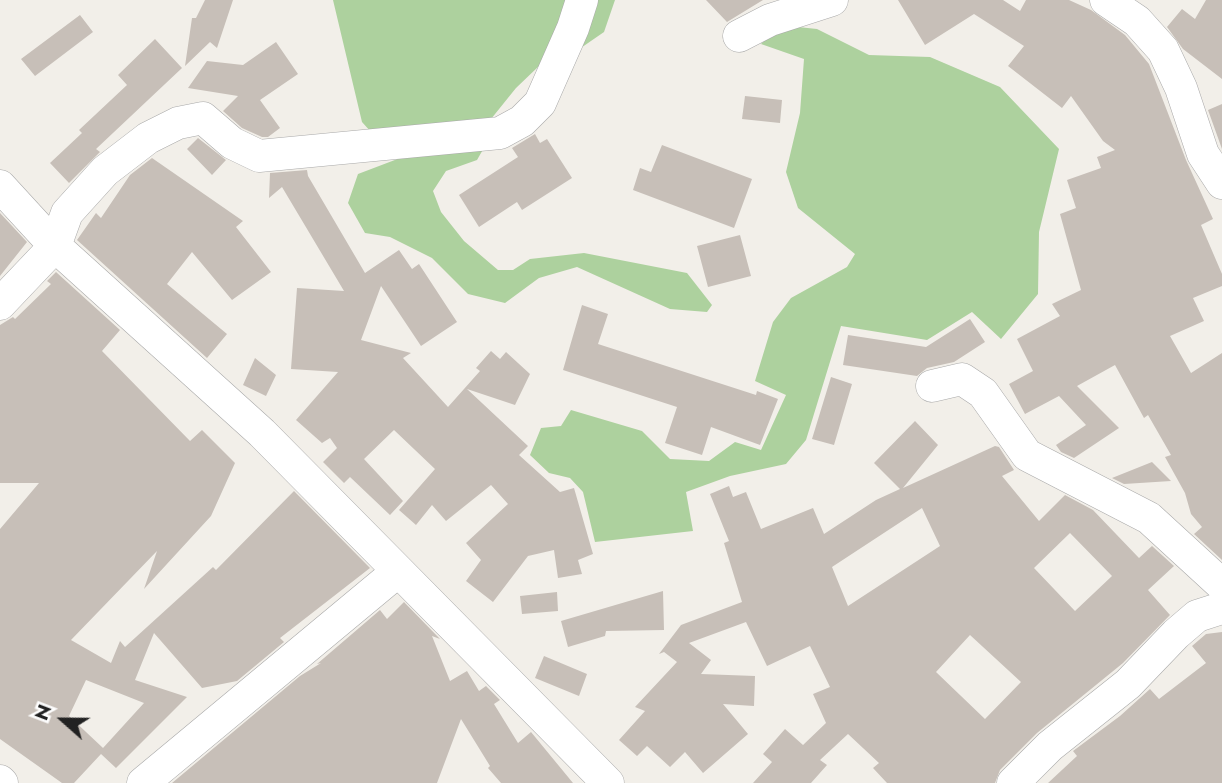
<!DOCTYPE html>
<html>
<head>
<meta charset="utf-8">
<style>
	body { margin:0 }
	#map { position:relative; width:1222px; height:783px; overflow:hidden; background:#f2efe9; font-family:Jost,sans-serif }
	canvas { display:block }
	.north { position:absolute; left:28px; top:685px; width:70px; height:70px; -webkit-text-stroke:5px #fff; paint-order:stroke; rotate:291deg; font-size:19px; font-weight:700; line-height:28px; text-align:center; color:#222 }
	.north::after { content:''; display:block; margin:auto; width:24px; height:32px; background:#222; clip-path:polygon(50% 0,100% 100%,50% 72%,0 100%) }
</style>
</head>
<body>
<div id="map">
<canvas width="1222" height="783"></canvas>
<div class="north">N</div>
</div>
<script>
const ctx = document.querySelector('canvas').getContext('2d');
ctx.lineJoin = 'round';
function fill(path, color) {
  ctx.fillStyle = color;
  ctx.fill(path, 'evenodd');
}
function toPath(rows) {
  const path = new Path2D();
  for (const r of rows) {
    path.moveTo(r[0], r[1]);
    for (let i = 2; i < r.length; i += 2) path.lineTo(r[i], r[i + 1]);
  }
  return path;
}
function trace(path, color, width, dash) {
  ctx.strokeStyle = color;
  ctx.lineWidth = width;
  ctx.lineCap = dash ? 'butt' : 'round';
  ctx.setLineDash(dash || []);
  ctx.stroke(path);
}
fill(toPath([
	[333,0,572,0,539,66,516,88,491,119,371,132,362,122],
	[594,0,615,0,604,32,575,52],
	[779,25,817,29,869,55,930,57,1000,87,1059,149,1039,232,1038,294,1001,339,972,312,927,340,841,326,806,440,786,464,730,476,686,492,693,531,595,542,583,492,570,478,549,473,530,455,541,428,561,426,571,410,642,431,670,459,709,461,735,442,761,450,786,395,755,381,773,322,791,298,847,267,855,254,798,208,786,172,800,113,804,59,761,44],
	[485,146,477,160,446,171,433,191,441,212,464,241,498,270,513,270,530,259,584,253,687,273,712,305,707,312,670,309,577,267,539,278,505,303,468,294,432,258,390,237,365,233,348,203,358,174,408,155]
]), '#add19e');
fill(toPath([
	[205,0,233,0,217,48,210,42,185,66,192,18,196,18],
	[706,0,763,0,727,22],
	[898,0,1003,0,1020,11,1026,0,1069,0,1091,10,1125,35,1149,64,1186,160,1213,219,1201,225,1222,274,1222,286,1193,298,1204,321,1170,336,1191,373,1222,353,1222,560,1194,534,1202,527,1191,514,1185,493,1165,457,1171,455,1148,415,1144,418,1115,365,1077,386,1119,428,1074,458,1061,452,1056,445,1086,425,1059,396,1025,414,1009,384,1033,371,1017,339,1060,316,1052,304,1081,290,1060,214,1076,208,1067,180,1101,168,1097,157,1115,150,1103,141,1071,96,1062,108,1008,66,1024,46,974,14,925,45],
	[1206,0,1222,0,1222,79,1183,49,1167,27,1182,9,1195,19],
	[80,15,93,32,35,76,21,59],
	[155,39,182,68,96,149,100,152,69,183,50,163,82,133,79,130,127,85,118,75],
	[276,42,298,74,260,100,280,128,268,137,262,137,242,128,223,111,238,96,188,88,207,61,243,65],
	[745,96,782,100,780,123,742,119],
	[1222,104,1222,149,1208,110],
	[535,134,540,143,547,139,572,178,522,210,517,202,479,227,459,195,518,157,512,148],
	[198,138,226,160,212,175,187,149],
	[662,145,752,179,734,228,633,190,640,168,651,172],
	[152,158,243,221,236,227,271,272,232,300,192,252,167,284,227,334,207,358,77,240,96,213,101,218,130,175],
	[307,170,308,176,365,273,399,250,412,269,419,264,457,322,421,346,381,286,361,340,411,353,403,358,448,407,480,371,476,368,491,351,500,359,506,352,530,374,515,405,467,389,528,446,519,455,560,492,574,488,593,554,578,560,582,574,558,578,554,550,528,556,493,602,466,581,481,560,466,543,508,504,491,485,446,521,432,505,416,525,399,510,435,469,394,430,364,459,403,501,390,515,350,477,344,483,323,462,337,448,330,438,322,443,296,420,338,372,291,369,297,288,344,291,282,187,269,198,270,173],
	[0,213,27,242,0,276],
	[740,235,751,276,708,287,697,246],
	[56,272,120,330,102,351,190,441,202,430,235,463,211,516,144,589,157,551,71,640,111,663,120,641,125,647,213,567,216,570,294,491,370,568,280,638,284,642,237,681,202,688,154,633,135,680,187,697,116,768,101,754,74,783,62,783,0,739,0,529,39,483,0,483,0,325,13,317,15,319,51,284,47,281],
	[86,680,144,703,103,748,69,716],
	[582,305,608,314,598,344,756,395,757,391,778,399,760,445,711,427,702,455,665,443,677,407,563,370],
	[970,319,985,342,954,362,927,368,917,376,843,365,848,335,926,347],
	[255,358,276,375,266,396,243,385],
	[831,377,852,384,834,445,812,439],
	[915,421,938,445,903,488,995,446,999,447,1014,470,1002,476,1039,521,1065,495,1093,510,1139,558,1152,546,1174,566,1148,590,1170,615,1123,663,1037,733,1000,770,995,783,887,783,873,768,879,763,848,734,820,760,827,765,811,783,753,783,772,762,763,754,785,729,803,745,826,723,813,694,830,687,810,646,767,666,746,622,689,643,711,660,701,674,755,676,754,706,723,704,748,734,703,773,685,752,670,767,647,746,637,756,619,740,645,711,635,707,677,662,664,652,659,654,681,625,742,602,724,543,729,541,710,494,729,486,733,497,746,492,761,529,813,508,824,534,876,500,900,489,874,463],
	[922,508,940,546,848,606,832,567],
	[1070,533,1112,576,1075,611,1034,568],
	[970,635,1021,682,985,719,936,672],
	[1152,462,1171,481,1124,484,1112,478],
	[663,591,664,630,606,631,605,636,568,647,561,621],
	[557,592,558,611,522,614,520,596],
	[404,602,440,639,432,636,450,681,467,671,479,691,486,686,500,700,494,704,518,743,531,732,573,783,501,783,488,768,490,766,461,719,437,783,172,783,300,676,321,663,317,664,380,610,387,619],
	[1222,632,1222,783,1048,783,1077,756,1073,751,1120,716,1150,689,1159,699,1206,663,1192,646,1206,634],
	[544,656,587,674,579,696,535,678]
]), '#c7bfb8');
const minor = toPath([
	[1106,0,1137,21,1163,50,1181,88,1203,154,1222,183],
	[739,36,770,20,832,0],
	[0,186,55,246,262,433,608,783],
	[0,304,55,246,67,213,105,171,148,138,178,123,203,118,232,143,259,156,500,133,522,121,540,103,573,28,582,0],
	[932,386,962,379,983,393,1027,455,1149,518,1222,585],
	[0,781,2,783],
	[143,783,397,572],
	[1013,783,1050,746,1128,684,1176,634,1197,616,1222,608]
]);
trace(minor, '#a9a9a9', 33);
trace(minor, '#fff', 32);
</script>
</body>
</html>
